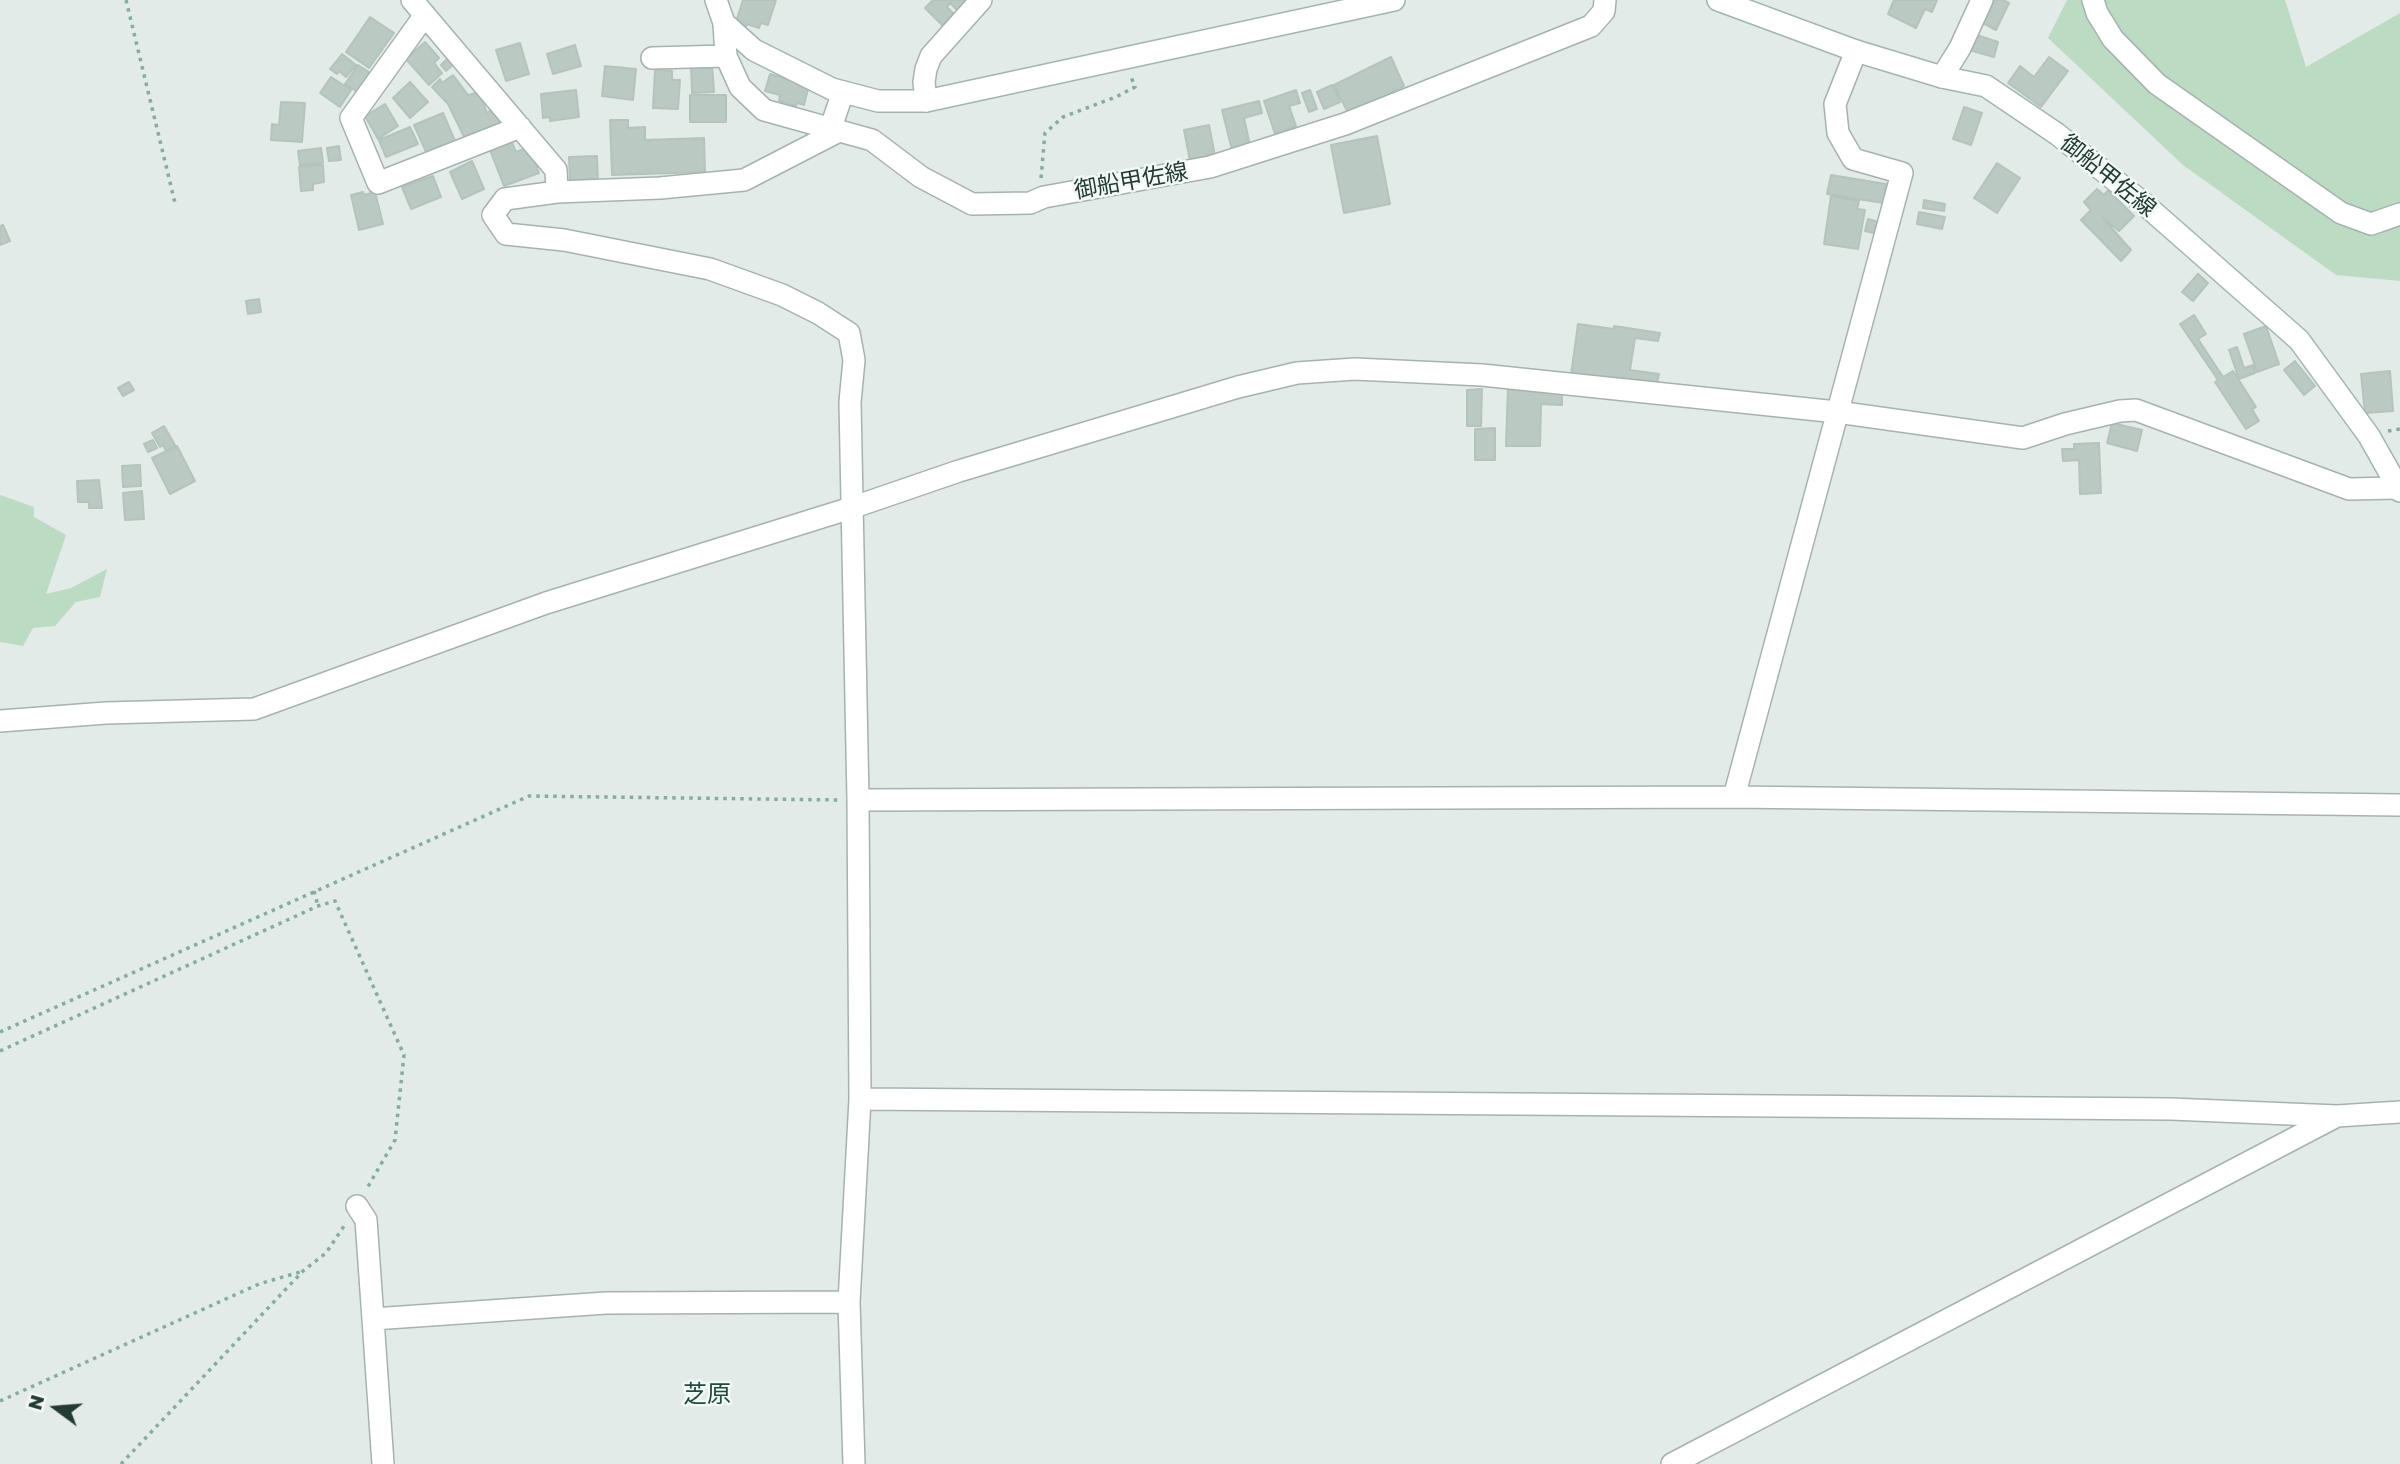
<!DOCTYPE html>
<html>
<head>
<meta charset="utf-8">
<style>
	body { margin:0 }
	#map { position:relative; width:2400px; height:1464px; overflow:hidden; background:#e2ebe7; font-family:"Golos Text",sans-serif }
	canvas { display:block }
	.north { position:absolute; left:21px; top:1373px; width:70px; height:70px; -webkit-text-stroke:5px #f2f8f5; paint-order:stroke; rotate:286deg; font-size:19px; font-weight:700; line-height:28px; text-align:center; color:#233b34 }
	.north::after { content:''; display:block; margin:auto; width:24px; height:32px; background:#233b34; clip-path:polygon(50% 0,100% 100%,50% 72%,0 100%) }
</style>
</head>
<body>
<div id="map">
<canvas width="2400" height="1464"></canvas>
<div class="north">N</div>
</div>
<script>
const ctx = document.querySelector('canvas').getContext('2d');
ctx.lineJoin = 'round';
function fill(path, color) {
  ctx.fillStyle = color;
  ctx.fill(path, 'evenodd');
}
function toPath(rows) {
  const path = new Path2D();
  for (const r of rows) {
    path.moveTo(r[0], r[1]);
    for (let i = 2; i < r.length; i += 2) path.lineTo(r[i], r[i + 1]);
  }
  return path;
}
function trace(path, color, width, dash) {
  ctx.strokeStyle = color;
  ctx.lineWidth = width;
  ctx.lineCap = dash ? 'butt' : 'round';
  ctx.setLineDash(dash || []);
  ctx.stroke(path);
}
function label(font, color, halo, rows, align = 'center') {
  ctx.font = font + ' "Golos Text","Noto Sans JP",sans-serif';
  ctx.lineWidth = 5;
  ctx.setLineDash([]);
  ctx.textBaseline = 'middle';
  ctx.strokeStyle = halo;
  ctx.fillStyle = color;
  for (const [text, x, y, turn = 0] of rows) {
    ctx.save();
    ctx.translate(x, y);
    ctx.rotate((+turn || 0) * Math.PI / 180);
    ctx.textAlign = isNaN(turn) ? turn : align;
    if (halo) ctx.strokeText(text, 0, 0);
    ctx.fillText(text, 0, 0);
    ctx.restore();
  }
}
fill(toPath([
	[2067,0,2285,0,2306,67,2400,13,2400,281,2336,275,2183,165,2048,38],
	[0,495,34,507,34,517,66,535,46,594,71,588,107,569,100,597,76,602,55,626,33,628,23,646,0,642]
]), '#bcdbc3');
const building = toPath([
	[743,0,776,0,768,25,761,23,759,28,747,24,745,28,735,25,743,0],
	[933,0,964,0,966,2,957,10,950,3,947,7,954,14,942,25,925,8,933,0],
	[1894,0,1937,0,1932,12,1925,9,1916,28,1888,14,1894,0],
	[1991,0,2003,0,2009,3,1996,30,1981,22,1991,0],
	[370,17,394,33,369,68,346,52,370,17],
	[1974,34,1998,42,1994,57,1969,50,1974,34],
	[425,42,439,58,434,63,442,73,429,85,406,59,425,42],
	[520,43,529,74,506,81,496,50,520,43],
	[575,45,581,66,553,74,547,54,575,45],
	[342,54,356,65,346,77,339,71,337,74,330,69,342,54],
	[451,55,457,61,446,71,441,65,451,55],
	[1391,57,1404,86,1391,92,1395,98,1351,119,1334,85,1391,57],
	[2049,57,2068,71,2041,107,2008,83,2020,66,2034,77,2049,57],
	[712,64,714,92,692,93,691,65,712,64],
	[358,65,372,74,359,93,345,84,358,65],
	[605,66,636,69,633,100,602,96,605,66],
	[655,70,672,71,672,80,680,80,678,109,653,108,655,70],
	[770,74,809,85,804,105,797,103,796,106,779,101,780,95,765,91,770,74],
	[453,75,468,95,479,92,487,113,497,105,507,120,467,143,448,104,432,87,440,79,442,83,453,75],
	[331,77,351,90,340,107,320,93,331,77],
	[410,82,428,102,410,118,393,98,410,82],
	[1332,85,1340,102,1324,109,1317,92,1332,85],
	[576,90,579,117,550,121,550,117,543,118,541,94,576,90],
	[1296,90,1300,103,1289,106,1296,126,1275,134,1264,101,1296,90],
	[1310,90,1317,109,1309,112,1302,93,1310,90],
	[690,95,726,95,726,122,690,122,690,95],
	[1259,101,1262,113,1244,118,1250,145,1232,150,1222,110,1259,101],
	[281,102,305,103,302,142,271,140,272,124,279,125,281,102],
	[385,104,398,126,378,139,365,116,385,104],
	[1964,107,1982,113,1971,145,1953,139,1964,107],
	[443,113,455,141,427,154,414,125,443,113],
	[610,120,628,120,628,128,645,127,645,140,704,138,705,172,612,175,610,120],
	[1209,125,1215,156,1190,161,1184,130,1209,125],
	[410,127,418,144,386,157,379,140,410,127],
	[1377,136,1390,204,1344,213,1331,145,1377,136],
	[512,142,516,152,529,147,539,173,504,186,490,150,512,142],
	[339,146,341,160,329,161,327,148,339,146],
	[321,148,323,163,300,165,298,151,321,148],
	[597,156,598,182,570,184,569,157,597,156],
	[472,161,484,189,462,199,450,172,472,161],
	[1997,163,2020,178,1997,213,1974,198,1997,163],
	[323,165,324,182,313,184,313,190,301,191,299,167,323,165],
	[1831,175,1886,184,1883,203,1827,194,1831,175],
	[433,176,441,197,411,209,402,187,433,176],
	[2097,189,2104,195,2108,190,2134,216,2119,231,2103,218,2131,250,2121,261,2081,220,2091,210,2084,202,2097,189],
	[363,192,364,195,375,192,383,224,359,230,351,195,363,192],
	[1831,196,1859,201,1857,209,1865,210,1858,249,1824,244,1831,196],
	[1924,200,1945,204,1944,211,1923,208,1924,200],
	[1919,212,1945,217,1942,229,1917,224,1919,212],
	[1868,219,1882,223,1879,234,1865,231,1868,219],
	[3,225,10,241,0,245,0,226,3,225],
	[2198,274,2208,283,2193,301,2182,292,2198,274],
	[259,299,261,312,248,314,246,301,259,299],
	[2194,315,2206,334,2198,339,2223,377,2233,371,2256,407,2252,409,2259,421,2246,429,2215,382,2218,380,2180,324,2194,315],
	[1578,324,1614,329,1614,326,1660,333,1658,341,1635,338,1630,370,1659,374,1656,388,1571,375,1578,324],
	[2266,326,2279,364,2257,372,2244,334,2266,326],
	[2237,347,2244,368,2253,365,2255,373,2239,379,2229,350,2237,347],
	[2295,361,2315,386,2304,395,2284,370,2295,361],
	[2390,371,2393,411,2365,413,2361,374,2390,371],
	[129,382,134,390,123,396,118,388,129,382],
	[1508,386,1562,387,1562,405,1541,404,1540,446,1506,446,1508,386],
	[1482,389,1481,426,1467,426,1467,390,1482,389],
	[2112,423,2142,430,2137,451,2107,443,2112,423],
	[164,426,175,445,166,451,163,445,160,447,152,433,164,426],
	[1495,428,1495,460,1475,460,1475,429,1495,428],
	[153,440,157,448,148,452,144,444,153,440],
	[2099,443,2101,493,2080,494,2079,460,2063,461,2062,449,2074,449,2074,444,2099,443],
	[177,446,195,481,170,494,152,458,177,446],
	[140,465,141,486,123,487,122,466,140,465],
	[99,480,102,508,89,508,89,502,78,502,77,481,99,480],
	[142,491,144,519,125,520,123,493,142,491]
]);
fill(building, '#bac9c2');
trace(building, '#b4c4bd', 2);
const minor = toPath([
	[412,0,556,170,557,192],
	[2093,0,2097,13,2113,39,2157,84,2291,178,2341,213,2371,224,2400,214],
	[425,15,351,118,378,183,520,127],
	[724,23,726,56,740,87,764,110,872,140,921,177,972,204,1030,203,1044,197,1210,167,1345,124,1591,26,1604,11,1605,0],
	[652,58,726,56],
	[1942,77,1960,48,1982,0],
	[926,101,924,82,926,69,931,56,981,0],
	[830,130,843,92],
	[837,132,744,180,660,188,557,192,505,199,493,215,506,234,564,240,710,269,782,295,818,313,849,333,854,360,850,402,858,800,860,1099,849,1302,854,1464],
	[0,721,106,713,254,709,546,603,851,508,959,471,1238,387,1297,373,1355,369,1482,375,1837,412,2023,438,2065,424,2120,411,2136,410,2349,489,2397,488],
	[1734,797,2400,805],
	[858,800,1734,797,1902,173,1853,159,1838,133,1835,104,1856,51],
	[860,1099,2171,1109,2337,1116,2400,1112],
	[357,1206,366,1220,373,1319],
	[383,1464,373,1319,606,1303,849,1302],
	[1672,1464,2335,1117]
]);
const secondary = toPath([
	[716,0,724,23,754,50,832,89,878,101,926,101,1394,0],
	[1718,0,1856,51,1942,77,1986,86,2057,134,2142,202,2299,340,2369,436,2400,491]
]);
trace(minor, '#a5b3ae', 24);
trace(secondary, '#a1b6ae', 24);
trace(toPath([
	[126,0,175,203],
	[1041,178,1045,133,1063,117,1116,97,1135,87,1130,74],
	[2388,431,2400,429],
	[314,891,318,906],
	[0,1032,529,796,839,800],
	[0,1051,318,906,335,901,404,1055,395,1140,366,1190],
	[0,1401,259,1284,300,1272],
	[121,1464,303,1271,326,1253,346,1223]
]), '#84ad9f', 3.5, [3.5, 5]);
trace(minor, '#fff', 21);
trace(secondary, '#fff', 21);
label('23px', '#233b34', '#f2f8f5', [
	["御船甲佐線",2108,176,39],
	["御船甲佐線",1131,181,-10]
]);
label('24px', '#204c40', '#f2f8f5', [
	["芝原",707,1394]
]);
</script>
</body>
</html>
